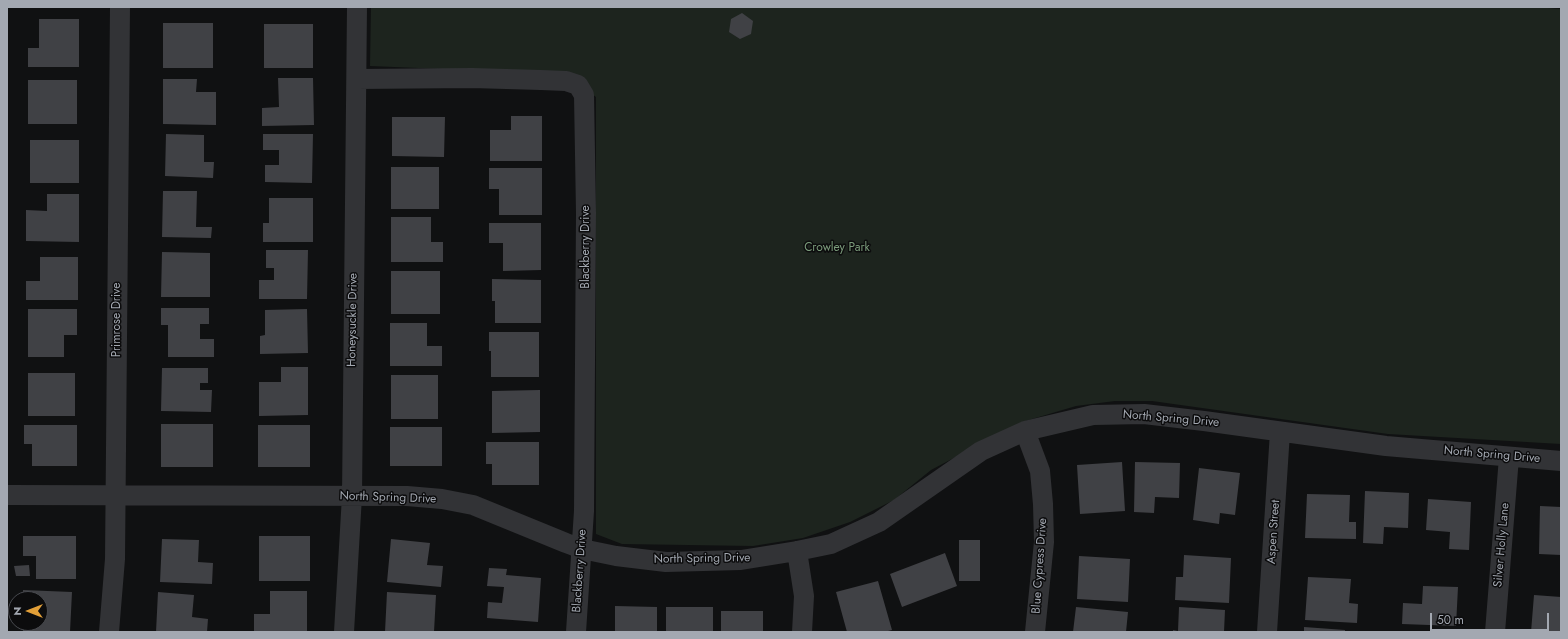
<!DOCTYPE html>
<html>
<head>
<meta charset="utf-8">
<style>
	body { margin:0 }
	#map { position:relative; width:1568px; height:639px; overflow:hidden; background:#101112; font-family:Jost,sans-serif }
	canvas { display:block }
	.frame { position:absolute; inset:0; border:8px solid #a3a8b1; pointer-events:none }
	.north { position:absolute; left:8px; top:591px; width:40px; height:40px; box-sizing:border-box; background:#0c0c0d; border:1px solid #484a4f; border-radius:50%; rotate:270deg; font-size:11px; font-weight:700; line-height:16px; text-align:center; color:#a3a8b1 }
	.north::after { content:''; display:block; margin:auto; width:14px; height:18px; background:#e29f38; clip-path:polygon(50% 0,100% 100%,50% 72%,0 100%) }
	.scale { position:absolute; left:1430px; top:613px; width:119px; height:18px; box-sizing:border-box; border:2px solid #a3a8b1; border-top:0; padding-left:5px; font-size:12px; line-height:14px; white-space:nowrap; color:#a3a8b1; -webkit-text-stroke:3px #0c0c0d; paint-order:stroke }
</style>
</head>
<body>
<div id="map">
<canvas width="1568" height="639"></canvas>
<div class="frame"></div>
<div class="north">N</div>
<div class="scale">50 m</div>
</div>
<script>
const ctx = document.querySelector('canvas').getContext('2d');
ctx.lineJoin = 'round';
function fill(path, color) {
  ctx.fillStyle = color;
  ctx.fill(path, 'evenodd');
}
function toPath(rows) {
  const path = new Path2D();
  for (const r of rows) {
    path.moveTo(r[0], r[1]);
    for (let i = 2; i < r.length; i += 2) path.lineTo(r[i], r[i + 1]);
  }
  return path;
}
function trace(path, color, width, dash) {
  ctx.strokeStyle = color;
  ctx.lineWidth = width;
  ctx.lineCap = dash ? 'butt' : 'round';
  ctx.setLineDash(dash || []);
  ctx.stroke(path);
}
function label(font, color, halo, rows, align = 'center') {
  ctx.font = font + ' Jost,sans-serif';
  ctx.lineWidth = 3;
  ctx.setLineDash([]);
  ctx.textBaseline = 'middle';
  ctx.strokeStyle = halo;
  ctx.fillStyle = color;
  for (const [text, x, y, turn = 0] of rows) {
    ctx.save();
    ctx.translate(x, y);
    ctx.rotate((+turn || 0) * Math.PI / 180);
    ctx.textAlign = isNaN(turn) ? turn : align;
    if (halo) ctx.strokeText(text, 0, 0);
    ctx.fillText(text, 0, 0);
    ctx.restore();
  }
}
fill(toPath([
	[371,7,1536,7,1561,9,1561,444,1388,434,1152,401,1115,401,1076,406,1022,422,931,470,894,500,850,522,803,538,753,546,622,544,596,534,596,97,563,74,370,66]
]), '#1d241e');
fill(toPath([
	[742,13,753,21,751,34,740,39,729,32,731,19],
	[39,19,79,19,79,67,28,67,28,48,39,48],
	[163,23,213,23,213,68,163,68],
	[264,24,313,24,313,68,264,68],
	[278,78,313,78,314,125,262,126,262,108,279,107],
	[163,79,197,79,196,92,216,92,216,125,163,124],
	[28,80,77,80,77,124,28,124],
	[511,116,542,116,542,161,490,161,490,130,511,130],
	[392,117,445,117,444,157,392,156],
	[166,134,204,135,204,162,214,162,213,178,165,176],
	[263,134,313,134,312,183,265,182,265,165,279,165,279,150,263,150],
	[30,140,79,140,79,183,30,183],
	[391,167,439,167,439,209,391,209],
	[489,168,542,168,542,215,499,215,499,189,489,189],
	[163,191,197,191,196,227,212,227,211,238,162,237],
	[47,194,79,194,79,242,26,241,26,210,47,211],
	[269,198,313,198,313,242,263,242,263,223,269,223],
	[391,217,431,217,431,242,443,242,443,262,391,262],
	[489,223,541,223,541,270,503,271,503,243,489,243],
	[266,250,308,250,307,299,259,299,259,280,274,280,274,268,266,268],
	[162,252,210,253,210,297,161,297],
	[40,257,78,257,78,300,26,300,26,281,40,281],
	[391,271,440,271,440,314,391,314],
	[492,279,541,280,541,323,495,323,495,301,492,301],
	[161,308,209,308,209,324,200,324,200,339,214,339,214,357,168,357,168,325,161,325],
	[28,309,77,309,77,335,64,335,64,357,28,357],
	[307,309,308,353,260,354,260,336,265,335,265,310],
	[390,323,427,323,427,346,442,346,442,366,390,366],
	[489,332,539,332,539,377,491,377,491,351,489,351],
	[281,367,308,367,308,415,259,416,259,382,281,382],
	[162,368,208,368,208,383,200,383,200,390,212,390,211,412,161,411],
	[28,373,75,373,75,416,28,416],
	[391,375,438,375,438,419,391,419],
	[540,390,540,432,492,433,492,391],
	[161,424,213,424,213,467,161,467],
	[24,425,77,425,77,466,32,466,32,444,24,444],
	[258,425,310,425,310,467,258,467],
	[390,427,442,427,442,466,390,466],
	[486,442,539,442,539,485,492,485,492,464,486,464],
	[1122,462,1125,511,1080,514,1077,465],
	[1135,462,1180,463,1179,498,1155,497,1154,513,1134,512],
	[1199,468,1240,473,1235,515,1220,513,1219,524,1193,520],
	[1365,491,1409,493,1408,528,1384,527,1383,544,1363,543],
	[1307,494,1350,495,1349,522,1356,522,1356,539,1305,538],
	[1428,499,1471,502,1469,550,1449,549,1450,532,1426,530],
	[1540,506,1561,507,1561,555,1539,554],
	[23,536,76,536,76,579,36,579,36,556,23,556],
	[259,536,310,536,310,581,259,581],
	[162,539,199,540,198,562,213,563,212,584,160,582],
	[391,539,430,543,427,565,443,566,441,587,387,582],
	[959,540,980,540,980,581,959,581],
	[945,553,957,586,902,607,890,574],
	[1184,555,1231,558,1229,603,1175,600,1176,577,1183,577],
	[1079,556,1130,559,1128,602,1077,599],
	[29,565,30,576,16,576,14,566],
	[489,568,507,569,506,575,541,578,538,622,487,618,488,602,502,603,504,587,487,586],
	[1308,577,1351,579,1349,603,1358,604,1357,623,1305,620],
	[878,581,892,630,884,632,847,632,836,592],
	[1423,586,1458,587,1456,626,1402,624,1403,603,1422,604],
	[23,590,72,592,70,632,23,632,23,623,40,623,40,599,23,599],
	[270,591,307,591,307,632,254,632,254,614,270,614],
	[158,592,194,595,192,617,208,619,207,632,156,632],
	[387,592,436,595,434,632,385,632],
	[1534,595,1561,597,1561,632,1531,632],
	[615,606,657,607,657,632,615,632],
	[666,607,713,607,713,632,666,632],
	[1076,607,1128,612,1126,632,1073,632],
	[1179,607,1225,610,1224,632,1173,632,1173,630,1178,631],
	[721,611,763,611,763,632,721,632],
	[1304,627,1345,630,1345,632,1304,632]
]), '#404145');
trace(toPath([
	[357,79,472,78,541,80,566,81,578,85,584,95,586,213,584,511,576,632],
	[1025,431,1040,471,1043,504,1044,542,1035,632],
	[7,495,407,496,442,499,473,505,566,543,582,549,616,556,666,562,741,560,797,551,831,544,879,522,981,451,1025,431,1093,415,1144,414,1204,421,1386,446,1561,461],
	[797,551,804,596,802,632],
	[109,632,115,559,120,7],
	[344,632,352,496,357,7],
	[1267,632,1280,432],
	[1495,632,1509,457]
]), '#323336', 20);
label('12px', '#a3a8b1', '#0c0c0d', [
	["Blackberry Drive",586,247,-90],
	["Primrose Drive",117,320,-90],
	["Honeysuckle Drive",353,320,-89],
	["North Spring Drive",1171,419,5],
	["North Spring Drive",1492,455,5],
	["North Spring Drive",388,498,2],
	["Aspen Street",1274,532,-86],
	["Silver Holly Lane",1502,545,-85],
	["North Spring Drive",702,559,-1],
	["Blue Cypress Drive",1040,566,-86],
	["Blackberry Drive",580,571,-86]
]);
label('12px', '#7b9b7b', '#0c0c0d', [
	["Crowley Park",837,248]
]);
</script>
</body>
</html>
